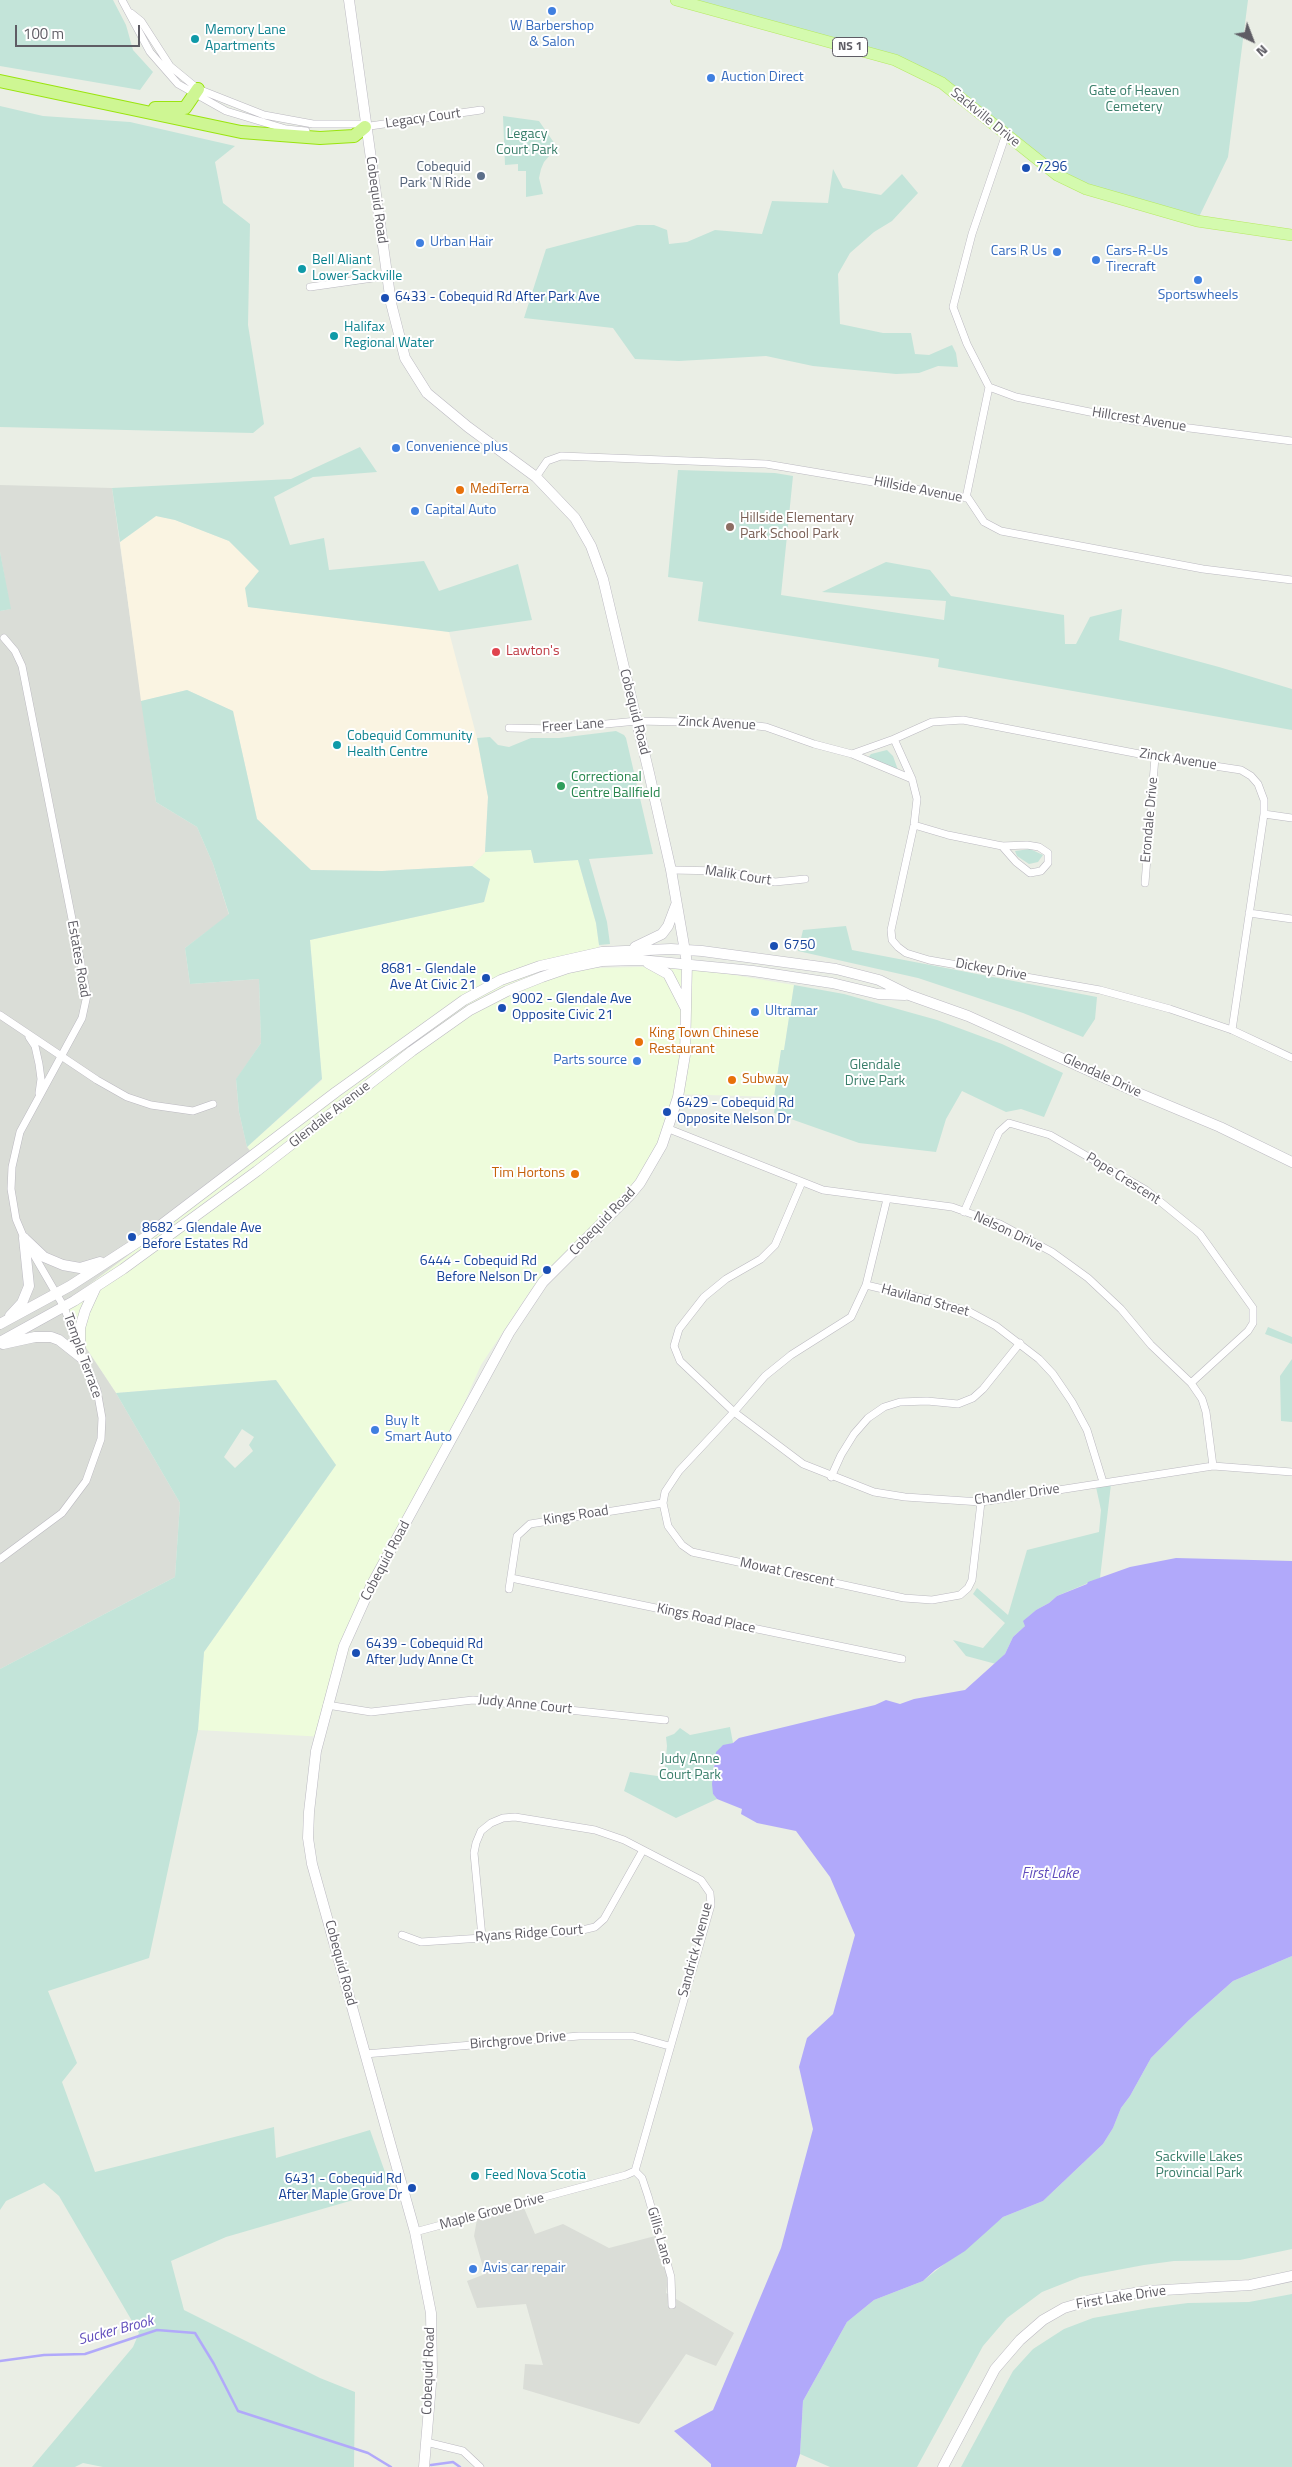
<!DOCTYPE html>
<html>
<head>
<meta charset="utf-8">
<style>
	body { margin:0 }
	#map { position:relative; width:1292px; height:2467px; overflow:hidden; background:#eaeee5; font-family:"Titillium Web",sans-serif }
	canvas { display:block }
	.north { position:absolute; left:1227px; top:15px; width:50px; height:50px; -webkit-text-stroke:4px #fff; paint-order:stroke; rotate:137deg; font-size:14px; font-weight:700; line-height:20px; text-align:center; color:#5e5c64 }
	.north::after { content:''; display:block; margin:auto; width:18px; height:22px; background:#5e5c64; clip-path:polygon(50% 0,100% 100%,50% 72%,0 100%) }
	.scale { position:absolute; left:15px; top:25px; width:125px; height:22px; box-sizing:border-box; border:2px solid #5e5c64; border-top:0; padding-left:6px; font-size:15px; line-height:18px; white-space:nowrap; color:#5e5c64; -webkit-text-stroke:4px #fff; paint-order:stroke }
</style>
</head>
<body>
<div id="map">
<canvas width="1292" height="2467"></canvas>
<div class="north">N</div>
<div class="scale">100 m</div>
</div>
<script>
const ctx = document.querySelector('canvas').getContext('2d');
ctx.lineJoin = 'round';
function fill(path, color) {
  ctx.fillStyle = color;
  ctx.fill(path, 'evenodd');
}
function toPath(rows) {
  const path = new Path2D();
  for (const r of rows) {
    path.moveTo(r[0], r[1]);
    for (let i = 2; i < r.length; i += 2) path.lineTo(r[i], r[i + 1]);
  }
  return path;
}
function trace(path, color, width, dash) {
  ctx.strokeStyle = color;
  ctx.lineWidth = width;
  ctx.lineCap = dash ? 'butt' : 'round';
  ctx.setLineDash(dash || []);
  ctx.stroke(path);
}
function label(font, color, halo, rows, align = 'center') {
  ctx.font = font + ' "Titillium Web",sans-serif';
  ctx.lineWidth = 4;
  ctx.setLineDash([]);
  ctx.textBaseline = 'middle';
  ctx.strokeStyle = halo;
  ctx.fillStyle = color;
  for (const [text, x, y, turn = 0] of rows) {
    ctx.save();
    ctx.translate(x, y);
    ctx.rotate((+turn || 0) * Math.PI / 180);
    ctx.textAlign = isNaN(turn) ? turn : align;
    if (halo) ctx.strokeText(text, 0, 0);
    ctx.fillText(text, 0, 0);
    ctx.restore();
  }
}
fill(toPath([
	[531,849,534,863,578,860,596,923,599,945,597,968,680,966,794,985,784,1050,781,1050,774,1097,674,1094,666,1134,639,1180,605,1217,532,1288,481,1365,440,1457,368,1593,343,1668,325,1737,198,1730,204,1652,336,1465,276,1380,116,1393,59,1307,257,1159,247,1147,322,1080,310,940,484,902,490,879,472,866,485,852]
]), '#eefcdc');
fill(toPath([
	[0,485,112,488,156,802,197,827,213,864,229,915,185,948,190,984,259,979,261,1043,236,1080,239,1112,247,1147,257,1159,59,1307,116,1393,180,1503,175,1577,0,1669,0,611,10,609,0,552],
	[524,2208,535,2234,563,2224,609,2248,659,2235,669,2273,666,2293,734,2333,716,2366,686,2354,639,2424,523,2389,525,2364,543,2365,526,2304,477,2308,467,2281,485,2274,474,2236,477,2219]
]), '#daddd7');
fill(toPath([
	[156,516,175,520,229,541,259,571,249,607,449,632,477,738,488,797,485,852,472,866,382,871,311,870,257,819,233,711,187,690,141,701,120,542]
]), '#faf4e2');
fill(toPath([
	[0,0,113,0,126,25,133,50,153,72,140,90,0,66],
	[676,0,1248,0,1228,157,1197,221,1057,175,970,104,895,60],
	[0,106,43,116,130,122,235,146,215,162,223,203,250,224,248,325,264,424,253,433,0,427],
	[503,116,539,121,557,147,544,162,541,169,539,178,543,194,526,197,526,171,518,171,518,164,505,165],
	[833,169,843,188,881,195,902,174,918,193,892,221,874,232,850,253,838,274,840,324,883,333,911,333,915,354,929,355,952,345,956,353,958,367,938,366,919,373,896,374,813,366,766,356,679,361,635,359,613,328,524,318,546,249,637,225,654,225,667,230,669,244,687,242,715,230,762,234,772,201,828,203],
	[360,447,377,472,313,477,274,497,290,545,324,538,329,570,424,561,439,591,518,564,532,620,449,632,248,607,245,588,259,571,229,541,175,520,156,516,120,542,112,488,291,479],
	[678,470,775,473,793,476,781,595,944,620,946,601,822,592,886,562,930,570,951,596,1064,615,1065,644,1076,644,1090,617,1122,609,1119,640,1219,667,1292,689,1292,730,938,667,939,659,698,621,703,582,668,577],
	[0,552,11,609,0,611],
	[187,690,233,711,257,819,311,870,382,871,472,866,490,879,484,902,310,940,322,1079,247,1147,239,1112,236,1079,261,1043,259,979,190,984,185,948,229,914,213,864,197,827,156,802,141,701],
	[616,731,624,735,626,738,653,854,589,859,607,922,610,944,599,945,596,923,578,860,534,863,531,850,485,852,488,797,477,738,490,737,498,745,509,747,531,738,559,738],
	[887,750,893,756,898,770,867,759,871,754],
	[1030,849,1043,855,1038,862,1029,864,1017,856,1015,851],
	[846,926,852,950,1097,997,1095,1019,1083,1037,1023,1013,918,978,798,951,803,930],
	[794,985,844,994,937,1020,1002,1044,1063,1073,1044,1117,1021,1109,1006,1112,962,1091,946,1119,936,1152,859,1143,774,1113,776,1097,774,1097,781,1050,784,1050],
	[1268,1327,1292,1337,1292,1344,1265,1334],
	[1292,1359,1292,1422,1281,1421,1280,1376],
	[276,1380,336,1465,204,1652,198,1730,149,1958,48,1991,77,2063,62,2082,95,2172,274,2127,276,2158,370,2130,391,2189,226,2237,171,2261,184,2310,320,2378,355,2392,354,2467,103,2467,83,2463,75,2467,32,2467,133,2347,139,2333,59,2196,44,2183,6,2201,0,2210,0,1669,175,1577,180,1503,116,1393],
	[242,1429,254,1437,249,1445,253,1451,235,1468,224,1457],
	[1111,1484,1100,1578,1057,1596,1049,1603,1036,1610,1028,1617,1025,1626,1013,1637,1005,1654,996,1664,966,1656,953,1640,983,1648,1005,1623,973,1594,977,1588,1008,1615,1027,1550,1099,1532,1101,1510,1096,1487],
	[730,1727,733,1743,721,1747,714,1760,713,1794,717,1799,676,1818,624,1791,630,1772,664,1777,667,1746,666,1737,674,1734,680,1728,690,1735],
	[1292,1956,1292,2249,1240,2260,1174,2261,1144,2265,1080,2277,1042,2292,1007,2318,983,2346,917,2467,830,2467,800,2454,803,2401,847,2322,874,2300,923,2281,1003,2217,1043,2201,1103,2144,1113,2128,1121,2108,1130,2096,1151,2058,1189,2020,1233,1981],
	[1292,2294,1292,2467,961,2467,1013,2371,1033,2349,1064,2329,1093,2318,1149,2308,1188,2303,1249,2302]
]), '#c3e4d9');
fill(toPath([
	[1176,1558,1292,1561,1292,1956,1233,1981,1189,2020,1151,2058,1130,2096,1121,2108,1113,2128,1103,2144,1043,2201,1003,2217,965,2251,935,2270,923,2281,874,2300,847,2322,803,2401,800,2454,796,2467,711,2467,711,2464,674,2431,713,2410,781,2248,813,2129,799,2067,807,2038,833,2014,855,1935,830,1877,796,1831,757,1823,741,1814,742,1809,717,1799,713,1794,712,1784,716,1752,723,1745,733,1743,739,1738,875,1705,886,1700,900,1704,914,1699,965,1690,1005,1654,1013,1637,1025,1626,1023,1621,1036,1610,1049,1603,1057,1596,1087,1584,1088,1582,1130,1567]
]), '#b1a9fa');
trace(toPath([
	[0,2361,44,2355,85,2354,157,2330,195,2333,214,2364,238,2411,368,2453,391,2467],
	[431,2465,453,2462,460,2467]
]), '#b1a9fa', 2.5);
const street = toPath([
	[122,0,150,52,178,84,226,111,286,129,306,131],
	[131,13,141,21,170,66,198,89,264,115,313,124,360,124,365,127],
	[363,127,481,110],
	[310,287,387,276],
	[989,387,1016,397,1134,421,1292,441],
	[536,477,547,461,561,456,766,464,968,498,984,522,1001,531,1203,569,1292,580],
	[966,498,989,387,967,344,953,307,972,234,1006,134],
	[4,638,15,651,22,666,87,995,82,1018,20,1132,12,1167,11,1189,16,1219,24,1238,64,1307,77,1342],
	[509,728,554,729,637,721,732,723,766,727,814,744,852,754,912,779],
	[894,739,912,779,917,799,914,825,891,930,892,940,898,947,906,953,929,960,1100,990,1170,1009,1232,1030,1292,1058],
	[852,754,894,739,932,722,963,720,1155,757,1241,770,1251,776,1258,784,1264,800,1264,814,1232,1030],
	[1264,814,1292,818],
	[914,825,948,835,1002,846,1027,845,1039,847,1048,853,1048,863,1041,871,1030,873,1016,862,1002,846],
	[671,870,722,871,775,882,805,879],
	[1145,883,1155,757],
	[1249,913,1292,919],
	[0,1015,97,1080,127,1097,151,1105,193,1111,213,1104],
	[29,1037,35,1046,39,1064,41,1079,39,1093],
	[669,1129,823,1190,952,1207,1000,1224,1052,1252,1088,1278,1121,1309,1151,1345,1191,1383,1202,1399,1206,1412,1213,1466],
	[802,1182,775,1245,761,1259,726,1279,704,1297,679,1329,674,1346,680,1361,734,1412,765,1376,791,1355,851,1317,866,1285,887,1199],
	[964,1212,999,1132,1009,1123,1050,1135,1146,1190,1200,1234,1253,1308,1253,1323,1248,1331,1191,1383],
	[866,1285,934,1301,970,1312,996,1326,1039,1359,1053,1374,1072,1402,1087,1430,1103,1482],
	[831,1477,841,1455,854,1434,868,1418,884,1407,900,1402,927,1401,958,1404,973,1398,983,1389,1020,1343],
	[981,1502,972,1580,968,1588,960,1595,932,1600,904,1598,692,1552,682,1545,668,1526,663,1503,665,1492,679,1471,734,1412,803,1464,874,1492,905,1497,981,1502,1213,1466,1292,1472],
	[0,1559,62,1513,86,1481,101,1439,102,1418,97,1390,82,1355],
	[511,1578,902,1659],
	[509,1589,517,1536,530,1524,663,1503],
	[327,1705,371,1712,473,1700,665,1720],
	[402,1935,421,1942,574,1932,595,1927,604,1919,643,1850],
	[365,2054,579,2036,633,2036,669,2046],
	[635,2171,642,2178,648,2196,671,2277,672,2305],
	[415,2232,626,2175,635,2171,711,1905,710,1893,701,1880,624,1840,595,1830,515,1817,503,1818,491,1823,481,1831,476,1843,474,1853,482,1937],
	[426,2442,463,2451,480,2467]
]);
const secondary = toPath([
	[349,0,391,303,405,358,427,393,468,427,536,477,575,518,591,546,603,579,649,773,671,870,687,963,685,1055,678,1097,662,1145,640,1183,630,1195,543,1282,509,1333,371,1586,344,1646,316,1751,309,1812,308,1838,312,1864,415,2232,431,2313,432,2372,424,2467],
	[635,947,662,934,668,926,676,905],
	[648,963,668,974,685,1007],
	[24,1238,44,1257,63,1265,80,1268,100,1262],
	[10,1316,22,1303,29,1286,24,1238],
	[0,1324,70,1286,144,1238,336,1092,464,1000,501,980,540,966,602,952,671,949,702,951,836,969,879,980,909,995,968,1016,1136,1092,1220,1127,1292,1162],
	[0,1342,74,1301,123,1269,257,1171,412,1051,470,1010,507,991,542,977,568,968,602,961,640,960,753,971,832,983,878,994,905,995],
	[3,1344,35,1337,51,1337,59,1340,83,1359],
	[80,1350,80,1328,85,1311,96,1287],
	[943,2467,995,2369,1020,2340,1043,2320,1064,2308,1091,2300,1147,2291,1250,2285,1292,2276]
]);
const primary = toPath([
	[676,0,895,60,942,83,1057,175,1086,189,1197,221,1292,235]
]);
const highway = toPath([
	[0,81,241,132,320,138,354,136,365,127],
	[155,108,185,108,198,89]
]);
trace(street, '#bbb9c0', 8);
trace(secondary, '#bcbac2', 11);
trace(primary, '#b6e963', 12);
trace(highway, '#9ae40e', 14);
trace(street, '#fff', 7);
trace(secondary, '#fff', 10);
trace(primary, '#d4faae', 11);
trace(highway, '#cef693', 12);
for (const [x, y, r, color] of [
	[552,11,5,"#3f7fe0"],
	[195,39,5,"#0f9aa8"],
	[711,78,5,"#3f7fe0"],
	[1026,168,5,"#1a4fb4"],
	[481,176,5,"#5c6f8a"],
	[420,243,5,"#3f7fe0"],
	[1057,252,5,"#3f7fe0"],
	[1096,260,5,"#3f7fe0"],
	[302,269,5,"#0f9aa8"],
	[1198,280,5,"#3f7fe0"],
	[385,298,5,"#1a4fb4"],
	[334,336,5,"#0f9aa8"],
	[396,448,5,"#3f7fe0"],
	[460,490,5,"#e8710a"],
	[415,511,5,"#3f7fe0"],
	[730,527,5,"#8d6e63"],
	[496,652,5,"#e0444e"],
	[337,745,5,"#0f9aa8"],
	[561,786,5,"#2e9e5b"],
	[774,946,5,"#1a4fb4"],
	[486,978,5,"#1a4fb4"],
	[502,1008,5,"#1a4fb4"],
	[755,1012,5,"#3f7fe0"],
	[639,1042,5,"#e8710a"],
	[637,1061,5,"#3f7fe0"],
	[732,1080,5,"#e8710a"],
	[667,1112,5,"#1a4fb4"],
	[575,1174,5,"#e8710a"],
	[132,1237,5,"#1a4fb4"],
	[547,1270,5,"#1a4fb4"],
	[375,1430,5,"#3f7fe0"],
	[356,1653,5,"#1a4fb4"],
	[475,2176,5,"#0f9aa8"],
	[412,2188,5,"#1a4fb4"],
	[473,2269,5,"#3f7fe0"]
]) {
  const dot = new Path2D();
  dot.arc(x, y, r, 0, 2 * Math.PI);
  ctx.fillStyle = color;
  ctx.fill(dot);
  trace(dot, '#fff', 2);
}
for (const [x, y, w] of [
	[850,47,35]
]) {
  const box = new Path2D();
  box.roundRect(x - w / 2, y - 9.5, w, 19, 4);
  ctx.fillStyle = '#fff';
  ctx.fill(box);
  trace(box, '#5e5c64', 1);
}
label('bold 12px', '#5e5c64', null, [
	["NS 1",850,47]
]);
label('14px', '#366cbe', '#fff', [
	["W Barbershop",552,27,"center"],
	["& Salon",552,43,"center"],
	["Auction Direct",721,78],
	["Urban Hair",430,243],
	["Cars R Us",1047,252,"right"],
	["Cars-R-Us",1106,252],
	["Tirecraft",1106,268],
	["Sportswheels",1198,296,"center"],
	["Convenience plus",406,448],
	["Capital Auto",425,511],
	["Ultramar",765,1012],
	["Parts source",627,1061,"right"],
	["Buy It",385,1422],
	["Smart Auto",385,1438],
	["Avis car repair",483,2269]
], 'left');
label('14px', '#0d838f', '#fff', [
	["Memory Lane",205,31],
	["Apartments",205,47],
	["Bell Aliant",312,261],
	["Lower Sackville",312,277],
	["Halifax",344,328],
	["Regional Water",344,344],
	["Cobequid Community",347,737],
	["Health Centre",347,753],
	["Feed Nova Scotia",485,2176]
], 'left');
label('14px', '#397e6a', '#fff', [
	["Gate of Heaven",1134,92],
	["Cemetery",1134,108],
	["Legacy",527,135],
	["Court Park",527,151],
	["Glendale",875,1066],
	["Drive Park",875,1082],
	["Judy Anne",690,1760],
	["Court Park",690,1776],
	["Sackville Lakes",1199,2158],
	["Provincial Park",1199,2174]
]);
label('14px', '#5e5c64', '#fff', [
	["Sackville Drive",985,118,39],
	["Legacy Court",423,119,-8],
	["Cobequid Road",376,200,82],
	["Hillcrest Avenue",1139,420,9],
	["Hillside Avenue",918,490,11],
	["Cobequid Road",634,712,76],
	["Zinck Avenue",717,724,3],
	["Freer Lane",573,726,-4],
	["Zinck Avenue",1178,760,9],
	["Erondale Drive",1150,820,-85],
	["Malik Court",738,876,9],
	["Estates Road",78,959,80],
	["Dickey Drive",991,970,10],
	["Glendale Drive",1102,1076,25],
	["Glendale Avenue",330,1115,-38],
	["Pope Crescent",1123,1179,32],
	["Cobequid Road",603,1222,-46],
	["Nelson Drive",1008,1232,25],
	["Haviland Street",925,1301,15],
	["Temple Terrace",82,1356,70],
	["Chandler Drive",1017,1495,-8],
	["Kings Road",576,1516,-9],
	["Cobequid Road",386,1561,-62],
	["Mowat Crescent",787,1573,12],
	["Kings Road Place",706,1619,12],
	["Judy Anne Court",525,1705,6],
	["Ryans Ridge Court",529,1934,-4],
	["Sandrick Avenue",696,1950,-75],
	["Cobequid Road",340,1963,75],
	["Birchgrove Drive",518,2041,-5],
	["Maple Grove Drive",492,2212,-15],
	["Gillis Lane",659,2236,74],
	["First Lake Drive",1121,2298,-9],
	["Cobequid Road",429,2371,-88]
]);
label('14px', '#4e5e75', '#fff', [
	["Cobequid",471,168],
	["Park 'N Ride",471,184]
], 'right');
label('14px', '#164399', '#fff', [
	["7296",1036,168],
	["6433 - Cobequid Rd After Park Ave",395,298],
	["6750",784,946],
	["8681 - Glendale",476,970,"right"],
	["Ave At Civic 21",476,986,"right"],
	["9002 - Glendale Ave",512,1000],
	["Opposite Civic 21",512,1016],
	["6429 - Cobequid Rd",677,1104],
	["Opposite Nelson Dr",677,1120],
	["8682 - Glendale Ave",142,1229],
	["Before Estates Rd",142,1245],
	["6444 - Cobequid Rd",537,1262,"right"],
	["Before Nelson Dr",537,1278,"right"],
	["6439 - Cobequid Rd",366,1645],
	["After Judy Anne Ct",366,1661],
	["6431 - Cobequid Rd",402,2180,"right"],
	["After Maple Grove Dr",402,2196,"right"]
], 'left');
label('14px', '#c56008', '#fff', [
	["MediTerra",470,490],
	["King Town Chinese",649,1034],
	["Restaurant",649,1050],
	["Subway",742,1080],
	["Tim Hortons",565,1174,"right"]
], 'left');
label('14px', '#785e54', '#fff', [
	["Hillside Elementary",740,519],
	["Park School Park",740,535]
], 'left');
label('14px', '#be3a42', '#fff', [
	["Lawton's",506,652]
], 'left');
label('14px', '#27864d', '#fff', [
	["Correctional",571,778],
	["Centre Ballfield",571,794]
], 'left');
label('italic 15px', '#604dbc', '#fff', [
	["First Lake",1050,1874],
	["Sucker Brook",116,2331,-15]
]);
</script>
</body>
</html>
